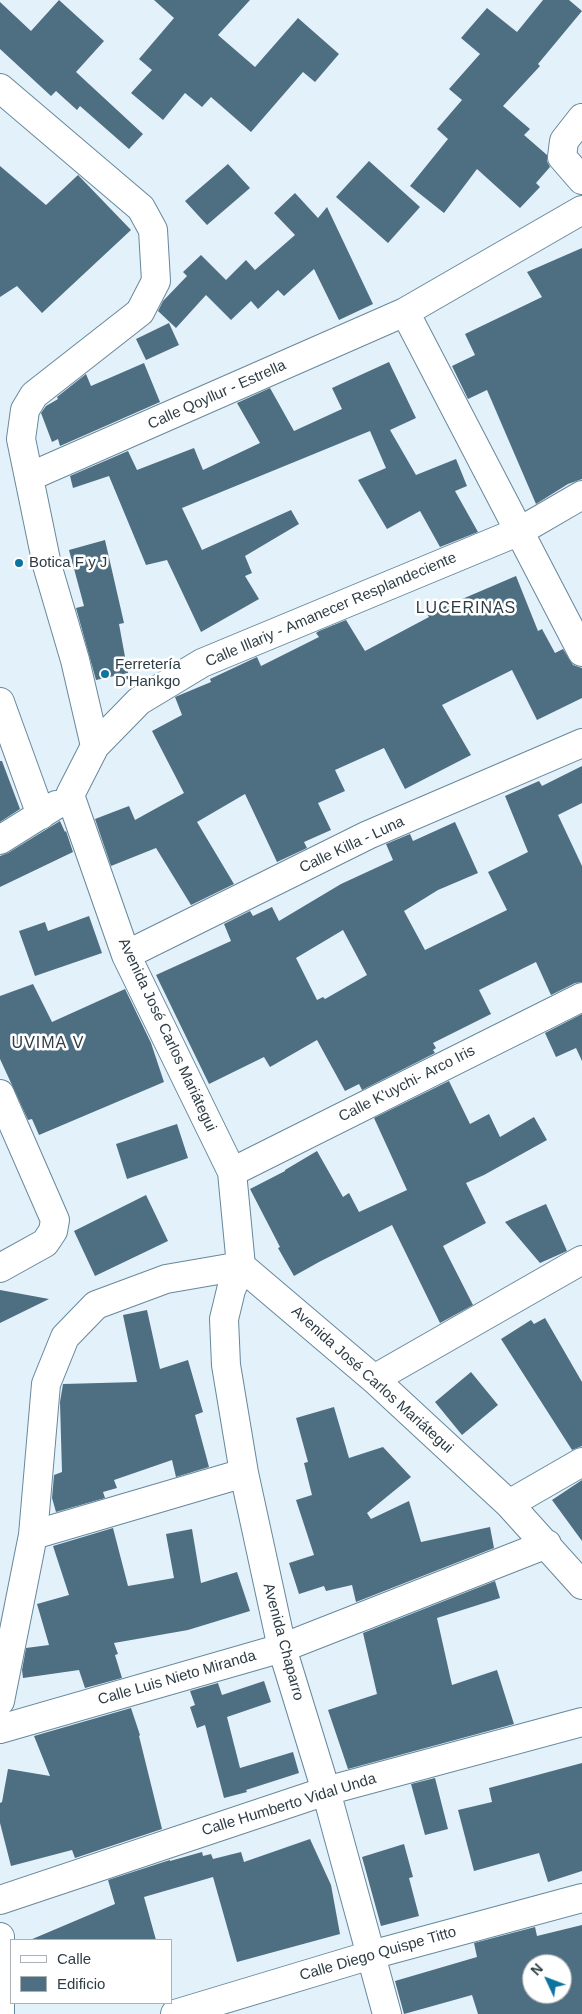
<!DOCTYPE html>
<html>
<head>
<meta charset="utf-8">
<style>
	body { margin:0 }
	#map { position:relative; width:582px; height:2014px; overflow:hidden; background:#e3f1fa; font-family:Arial,sans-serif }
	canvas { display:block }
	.legend { position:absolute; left:10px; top:1939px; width:162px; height:65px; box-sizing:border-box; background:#fff; border:1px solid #abb1b5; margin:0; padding:6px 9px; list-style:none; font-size:15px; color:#2e3d45 }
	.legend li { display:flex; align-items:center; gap:10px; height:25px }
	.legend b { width:25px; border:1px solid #abb1b5 }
	.north { position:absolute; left:522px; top:1954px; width:50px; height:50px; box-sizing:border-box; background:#fff; border:1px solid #abb1b5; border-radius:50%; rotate:313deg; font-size:14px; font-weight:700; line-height:20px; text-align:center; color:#2e3d45 }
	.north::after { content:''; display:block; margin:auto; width:18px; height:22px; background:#0d739f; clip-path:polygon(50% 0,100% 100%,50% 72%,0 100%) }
</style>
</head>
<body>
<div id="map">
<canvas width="582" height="2014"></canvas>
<ul class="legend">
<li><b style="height:6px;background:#fff"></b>Calle</li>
<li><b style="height:14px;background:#4e6e82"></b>Edificio</li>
</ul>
<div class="north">N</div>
</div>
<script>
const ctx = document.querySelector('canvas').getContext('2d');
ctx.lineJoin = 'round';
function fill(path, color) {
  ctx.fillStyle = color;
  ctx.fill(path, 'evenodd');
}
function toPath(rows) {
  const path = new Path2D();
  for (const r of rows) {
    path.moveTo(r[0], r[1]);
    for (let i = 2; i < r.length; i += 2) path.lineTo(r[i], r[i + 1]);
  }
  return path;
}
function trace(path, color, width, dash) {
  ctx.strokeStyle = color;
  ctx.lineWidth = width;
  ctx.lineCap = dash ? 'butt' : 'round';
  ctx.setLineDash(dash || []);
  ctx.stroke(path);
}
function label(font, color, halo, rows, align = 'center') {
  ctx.font = font + ' Arial,sans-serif';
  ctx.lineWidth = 5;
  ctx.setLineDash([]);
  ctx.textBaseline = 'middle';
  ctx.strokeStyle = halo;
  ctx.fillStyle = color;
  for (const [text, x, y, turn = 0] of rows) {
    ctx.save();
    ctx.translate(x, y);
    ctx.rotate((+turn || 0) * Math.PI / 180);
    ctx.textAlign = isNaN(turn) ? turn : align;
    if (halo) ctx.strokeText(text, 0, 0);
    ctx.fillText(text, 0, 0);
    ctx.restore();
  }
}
fill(toPath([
	[59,0,104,41,76,72,143,134,129,149,80,106,77,110,56,91,51,96,0,49,0,2,31,31],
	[154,0,250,0,218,35,255,67,298,18,339,54,315,82,303,72,251,132,211,97,202,107,185,93,163,120,131,93,152,70,139,59,174,18],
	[543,0,569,0,582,11,538,64,540,66,503,106,530,129,524,135,547,155,547,161,550,167,536,183,540,187,520,208,477,169,444,213,410,186,448,139,437,129,462,100,449,89,480,54,461,38,487,8,517,32],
	[369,161,420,207,388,243,336,197],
	[228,164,250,188,207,225,185,201],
	[0,166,46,205,78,175,131,230,42,313,17,286,0,297],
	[295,193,318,218,327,207,373,304,339,320,314,269,284,296,278,290,258,309,251,301,231,320,206,295,176,328,158,311,163,301,187,276,183,272,201,255,226,280,246,260,255,270,295,235,274,213],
	[582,248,582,479,568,484,536,504,487,390,468,399,452,366,475,355,465,334,542,297,527,272],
	[169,323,179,345,146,360,136,339],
	[389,362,416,418,390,430,416,475,456,459,467,486,455,491,478,532,440,547,420,511,387,529,358,480,386,468,370,431,182,508,202,550,291,510,299,524,245,556,252,573,245,576,259,599,201,632,167,560,146,565,109,476,73,488,70,476,128,451,137,470,194,448,203,470,260,443,237,403,270,388,294,431,342,409,332,388],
	[144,363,160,402,60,446,58,439,52,442,41,413,46,406,58,399,57,397,86,374,91,386],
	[105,540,124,623,119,624,128,673,96,680,76,608,84,606,69,550],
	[516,576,538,631,542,629,555,653,563,649,573,665,582,668,582,698,537,720,512,670,442,705,471,755,405,789,384,748,335,770,345,791,318,803,331,830,304,842,307,848,277,862,245,794,197,822,234,884,191,905,156,848,111,866,95,819,129,806,135,820,184,793,152,731,182,715,175,697,211,682,210,679,257,657,261,666,319,637,316,633,319,631,346,620,365,651,429,617,427,614],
	[0,761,2,761,20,809,0,822],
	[582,766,582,803,558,815,582,866,582,982,575,983,551,995,536,962,479,990,491,1014,433,1043,436,1048,433,1050,435,1053,362,1090,359,1084,345,1091,317,1040,270,1067,264,1057,209,1084,156,975,231,941,224,924,250,911,253,916,272,907,279,921,341,884,393,860,386,844,410,834,413,841,455,822,478,873,438,890,404,911,425,950,507,910,488,872,528,852,505,796,539,781,542,786],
	[343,930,367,975,325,999,323,997,317,1000,296,958],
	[60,821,65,832,66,831,73,852,0,887,0,856,8,853],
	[89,916,102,953,35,976,19,931,45,922,48,931],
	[33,984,52,1022,125,989,151,1043,164,1082,39,1135,32,1119,28,1120,0,1059,0,996],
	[582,1014,582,1061,576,1048,556,1057,545,1033],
	[449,1081,470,1124,489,1114,500,1137,534,1117,547,1140,484,1175,466,1183,486,1223,443,1246,473,1305,440,1323,392,1225,319,1262,294,1276,278,1248,280,1247,250,1189,285,1171,285,1170,317,1151,343,1197,349,1193,359,1212,407,1190,374,1118],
	[177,1124,188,1158,127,1179,116,1144],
	[146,1195,168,1241,95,1276,74,1231],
	[546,1204,567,1251,540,1263,505,1222],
	[0,1290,49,1299,0,1323],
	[147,1310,160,1369,188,1360,203,1412,195,1415,209,1467,176,1477,172,1460,114,1480,117,1488,103,1492,105,1498,56,1512,52,1498,54,1475,62,1472,60,1402,63,1384,137,1382,123,1315],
	[545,1318,582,1382,582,1446,572,1450,501,1339,531,1320,534,1324],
	[471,1372,498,1405,462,1435,435,1402],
	[334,1407,349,1458,383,1447,411,1477,367,1513,371,1519,409,1501,421,1542,490,1527,494,1548,356,1602,352,1585,326,1591,324,1586,299,1594,289,1563,314,1555,296,1500,312,1495,304,1463,308,1462,296,1418],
	[582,1480,582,1541,552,1500],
	[113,1528,128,1586,174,1578,166,1534,192,1529,201,1583,237,1572,250,1611,188,1630,114,1643,118,1654,115,1655,122,1678,85,1688,79,1670,23,1678,22,1670,26,1648,49,1645,37,1604,69,1595,53,1546],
	[495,1581,500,1598,437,1618,452,1685,497,1670,514,1724,348,1769,328,1710,377,1694,363,1633],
	[264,1681,271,1702,227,1717,240,1768,293,1752,299,1773,246,1790,247,1792,224,1798,205,1725,197,1728,190,1707,195,1705,190,1691,218,1683,222,1695],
	[131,1708,140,1735,139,1736,162,1829,75,1858,72,1850,11,1866,0,1823,0,1803,2,1802,8,1769,50,1776,34,1736],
	[582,1763,582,1871,548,1882,539,1853,474,1871,458,1810,492,1802,489,1788],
	[435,1778,448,1829,425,1835,411,1784],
	[310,1839,331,1885,340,1934,237,1962,213,1877,144,1897,156,1940,30,1940,115,1904,108,1880,170,1860,170,1861,202,1852,203,1856,211,1854,213,1859,241,1852,244,1862],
	[404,1844,413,1877,409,1878,419,1916,381,1926,362,1857],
	[582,1925,582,2014,478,2014,472,1995,404,2014,395,1981,477,1957,474,1943,535,1927,537,1936],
	[532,1964,562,1964,562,1994,532,1994]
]), '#4e6e82');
const minor = toPath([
	[0,88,141,208,153,230,156,281,140,312,34,395,25,410,21,439,47,565,75,660,95,746,70,795,126,955,232,1172,241,1266,374,1379,509,1504,582,1585],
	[582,118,564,141,562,157,582,180],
	[405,312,582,652],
	[29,477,405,312,582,210],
	[0,702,41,815],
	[95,746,139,701,202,663,520,531,582,495],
	[0,840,56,805],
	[126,955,368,835,582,743],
	[0,1094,55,1220,53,1231,45,1243,0,1268],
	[232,1172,582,997],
	[241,1266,231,1290,224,1319,226,1365,244,1473,282,1648,326,1791,387,2014],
	[374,1379,582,1260],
	[509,1504,582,1462],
	[33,1535,244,1473],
	[0,1701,33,1535,46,1384,65,1337,96,1305,166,1279,241,1266],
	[0,1729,282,1648,547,1544],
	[0,1900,326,1791,582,1722],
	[0,1937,0,2014],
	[175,2014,371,1955,582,1898]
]);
trace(minor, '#67889c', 30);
trace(minor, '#fff', 28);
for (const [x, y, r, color] of [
	[19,563,5,"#0d739f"],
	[105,674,5,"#0d739f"]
]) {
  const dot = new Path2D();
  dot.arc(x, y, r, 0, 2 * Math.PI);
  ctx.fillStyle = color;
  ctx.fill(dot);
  trace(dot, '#fff', 2);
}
label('15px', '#2e3d45', '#fff', [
	["Calle Qoyllur - Estrella",217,395,-24],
	["Calle Illariy - Amanecer Resplandeciente",331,610,-23],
	["Calle Killa - Luna",352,845,-25],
	["Avenida José Carlos Mariátegui",167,1035,65],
	["Calle K'uychi- Arco Iris",407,1084,-27],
	["Avenida José Carlos Mariátegui",372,1380,42],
	["Avenida Chaparro",283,1642,75],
	["Calle Luis Nieto Miranda",177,1678,-16],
	["Calle Humberto Vidal Unda",289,1805,-17],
	["Calle Diego Quispe Titto",378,1954,-16]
]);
label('15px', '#2e3d45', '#fff', [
	["Botica F y J",29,563],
	["Ferretería",115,665],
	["D'Hankgo",115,682]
], 'left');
ctx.letterSpacing = '1px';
label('16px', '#2e3d45', '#fff', [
	["LUCERINAS",466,609],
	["UVIMA V",48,1044]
]);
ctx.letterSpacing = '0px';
</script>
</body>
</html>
